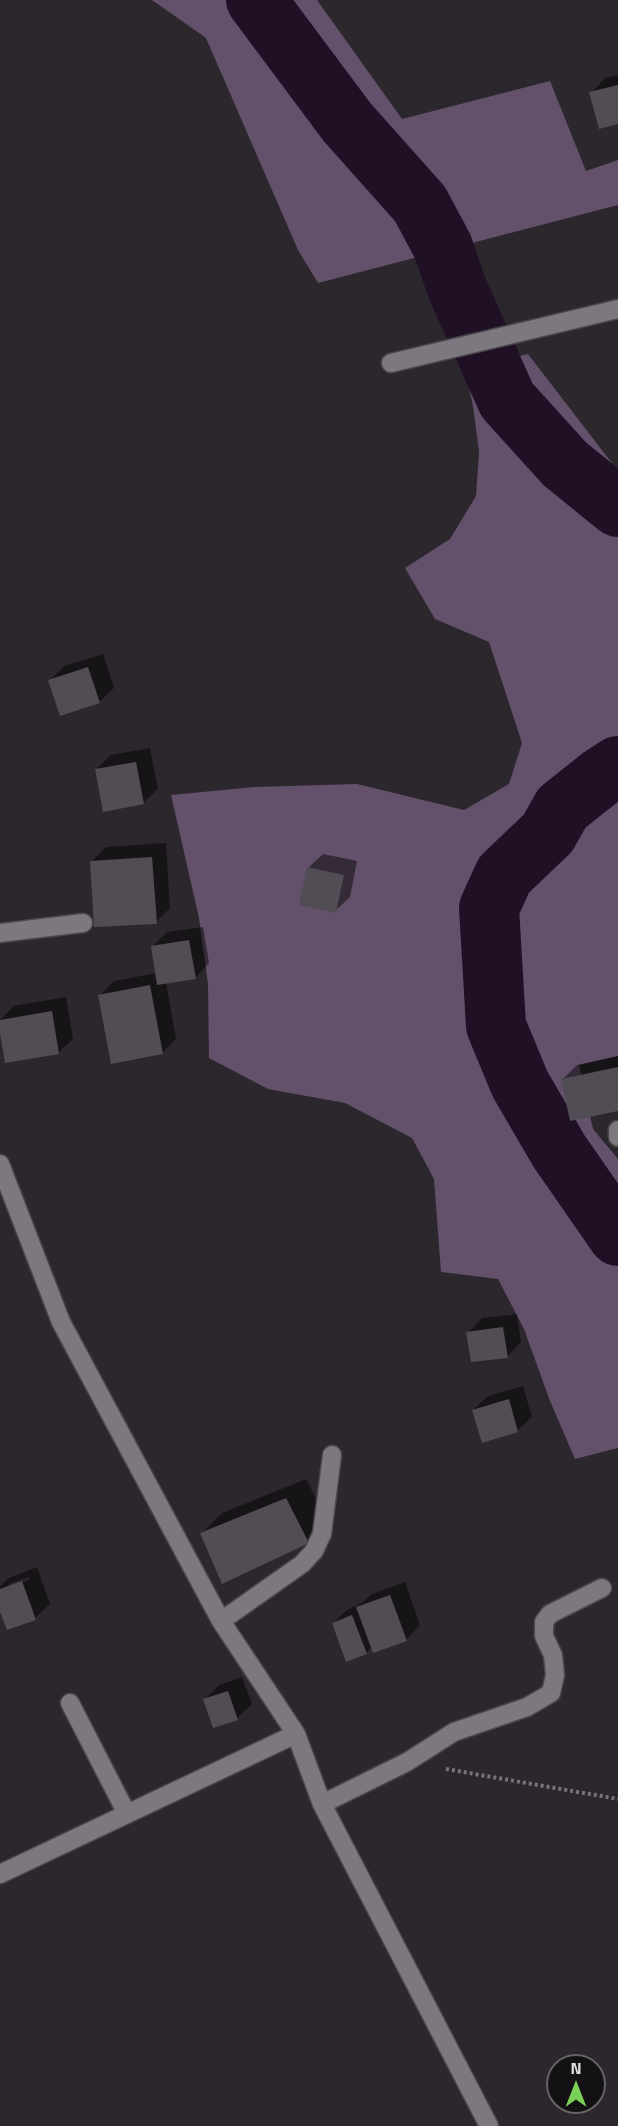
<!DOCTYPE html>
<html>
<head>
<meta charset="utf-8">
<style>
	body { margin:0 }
	#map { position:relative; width:618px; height:2126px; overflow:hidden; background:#2c272d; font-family:"Titillium Web",sans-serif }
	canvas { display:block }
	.north { position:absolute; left:546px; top:2054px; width:60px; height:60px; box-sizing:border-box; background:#131113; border:2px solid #656366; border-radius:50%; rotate:0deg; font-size:16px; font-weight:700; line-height:24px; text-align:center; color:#e1dee2 }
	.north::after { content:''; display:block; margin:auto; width:21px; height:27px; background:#7ad157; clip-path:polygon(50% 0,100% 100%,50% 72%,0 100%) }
</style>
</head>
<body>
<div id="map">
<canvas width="618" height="2126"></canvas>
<div class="north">N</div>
</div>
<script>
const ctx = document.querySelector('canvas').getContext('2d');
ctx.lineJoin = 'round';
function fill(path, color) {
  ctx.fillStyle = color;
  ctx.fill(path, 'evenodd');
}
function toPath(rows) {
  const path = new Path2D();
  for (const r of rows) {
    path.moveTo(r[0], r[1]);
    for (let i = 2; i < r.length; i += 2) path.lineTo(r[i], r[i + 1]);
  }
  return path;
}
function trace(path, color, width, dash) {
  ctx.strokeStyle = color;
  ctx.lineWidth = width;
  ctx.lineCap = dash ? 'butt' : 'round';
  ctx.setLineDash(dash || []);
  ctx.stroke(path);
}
fill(toPath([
	[152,0,317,0,402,119,550,81,586,171,618,160,618,205,318,283,298,250,206,38],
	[528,354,618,471,618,1056,579,1065,593,1129,618,1159,618,1448,575,1459,550,1401,524,1329,498,1279,441,1272,434,1179,412,1138,345,1103,268,1089,209,1058,208,984,199,918,171,795,255,787,357,784,464,810,509,784,522,743,489,642,435,619,405,568,450,539,476,496,479,452,473,406,465,369]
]), '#63506a');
fill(toPath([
	[618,75,618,122,591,93,605,78],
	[103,654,114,688,99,702,50,680,64,666],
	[150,748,158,789,143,803,96,769,111,755],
	[166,843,170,908,156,922,92,861,106,847],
	[323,854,357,861,350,897,335,911,308,868],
	[203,927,209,963,195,978,166,982,176,1039,162,1053,100,996,114,981,157,973,152,947,167,932],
	[66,997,73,1039,58,1053,0,1024,0,1020,14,1006],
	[618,1056,618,1109,562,1080,577,1065],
	[517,1314,521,1342,507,1357,468,1333,482,1318],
	[523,1386,532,1417,517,1431,473,1410,488,1396],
	[306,1479,328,1522,308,1542,202,1533,222,1513],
	[37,1567,50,1604,35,1618,0,1608,0,1586,9,1578],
	[29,1577,30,1579,9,1587,9,1584],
	[405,1582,420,1625,406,1640,372,1646,366,1653,333,1623,348,1609,362,1603,372,1594],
	[242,1677,252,1704,237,1718,204,1700,219,1685]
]), '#0007');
trace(toPath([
	[256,0,347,122,420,204,443,247,457,288,507,400,565,464,618,507],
	[618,766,601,777,562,808,548,833,504,875,489,908,496,1026,520,1084,559,1151,618,1236]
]), '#201025', 60);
fill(toPath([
	[618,85,618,124,599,129,589,92],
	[88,667,100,703,60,716,48,680],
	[136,762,144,804,103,812,95,769],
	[152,857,157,924,94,927,90,861],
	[307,867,344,875,336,913,299,905],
	[189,940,196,979,157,985,151,946],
	[150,985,163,1054,111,1064,98,995],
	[52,1011,59,1054,5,1063,0,1033,0,1020],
	[618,1067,618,1111,570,1121,561,1079],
	[503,1327,508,1358,471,1362,466,1332],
	[509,1399,518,1432,482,1443,472,1410],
	[286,1498,309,1543,222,1584,200,1533],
	[22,1581,36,1620,7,1630,0,1612,0,1589],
	[390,1595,407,1641,373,1653,356,1607],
	[352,1615,367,1654,346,1662,332,1623],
	[228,1691,238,1720,213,1728,203,1699]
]), '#524d54');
const minor = toPath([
	[391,363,618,309],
	[0,933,83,923],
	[618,1130,618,1137],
	[0,1164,61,1322,221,1621,296,1734,322,1804,489,2126],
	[221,1621,302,1564,314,1551,322,1534,332,1455],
	[70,1703,127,1814],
	[322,1804,407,1762,454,1732,527,1707,551,1693,555,1675,553,1655,544,1636,544,1622,550,1614,602,1588],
	[0,1874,296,1734]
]);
trace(minor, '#49464a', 21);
trace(toPath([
	[446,1769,618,1799]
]), '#777378', 4, [3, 3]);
trace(minor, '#7d787f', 18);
</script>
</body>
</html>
